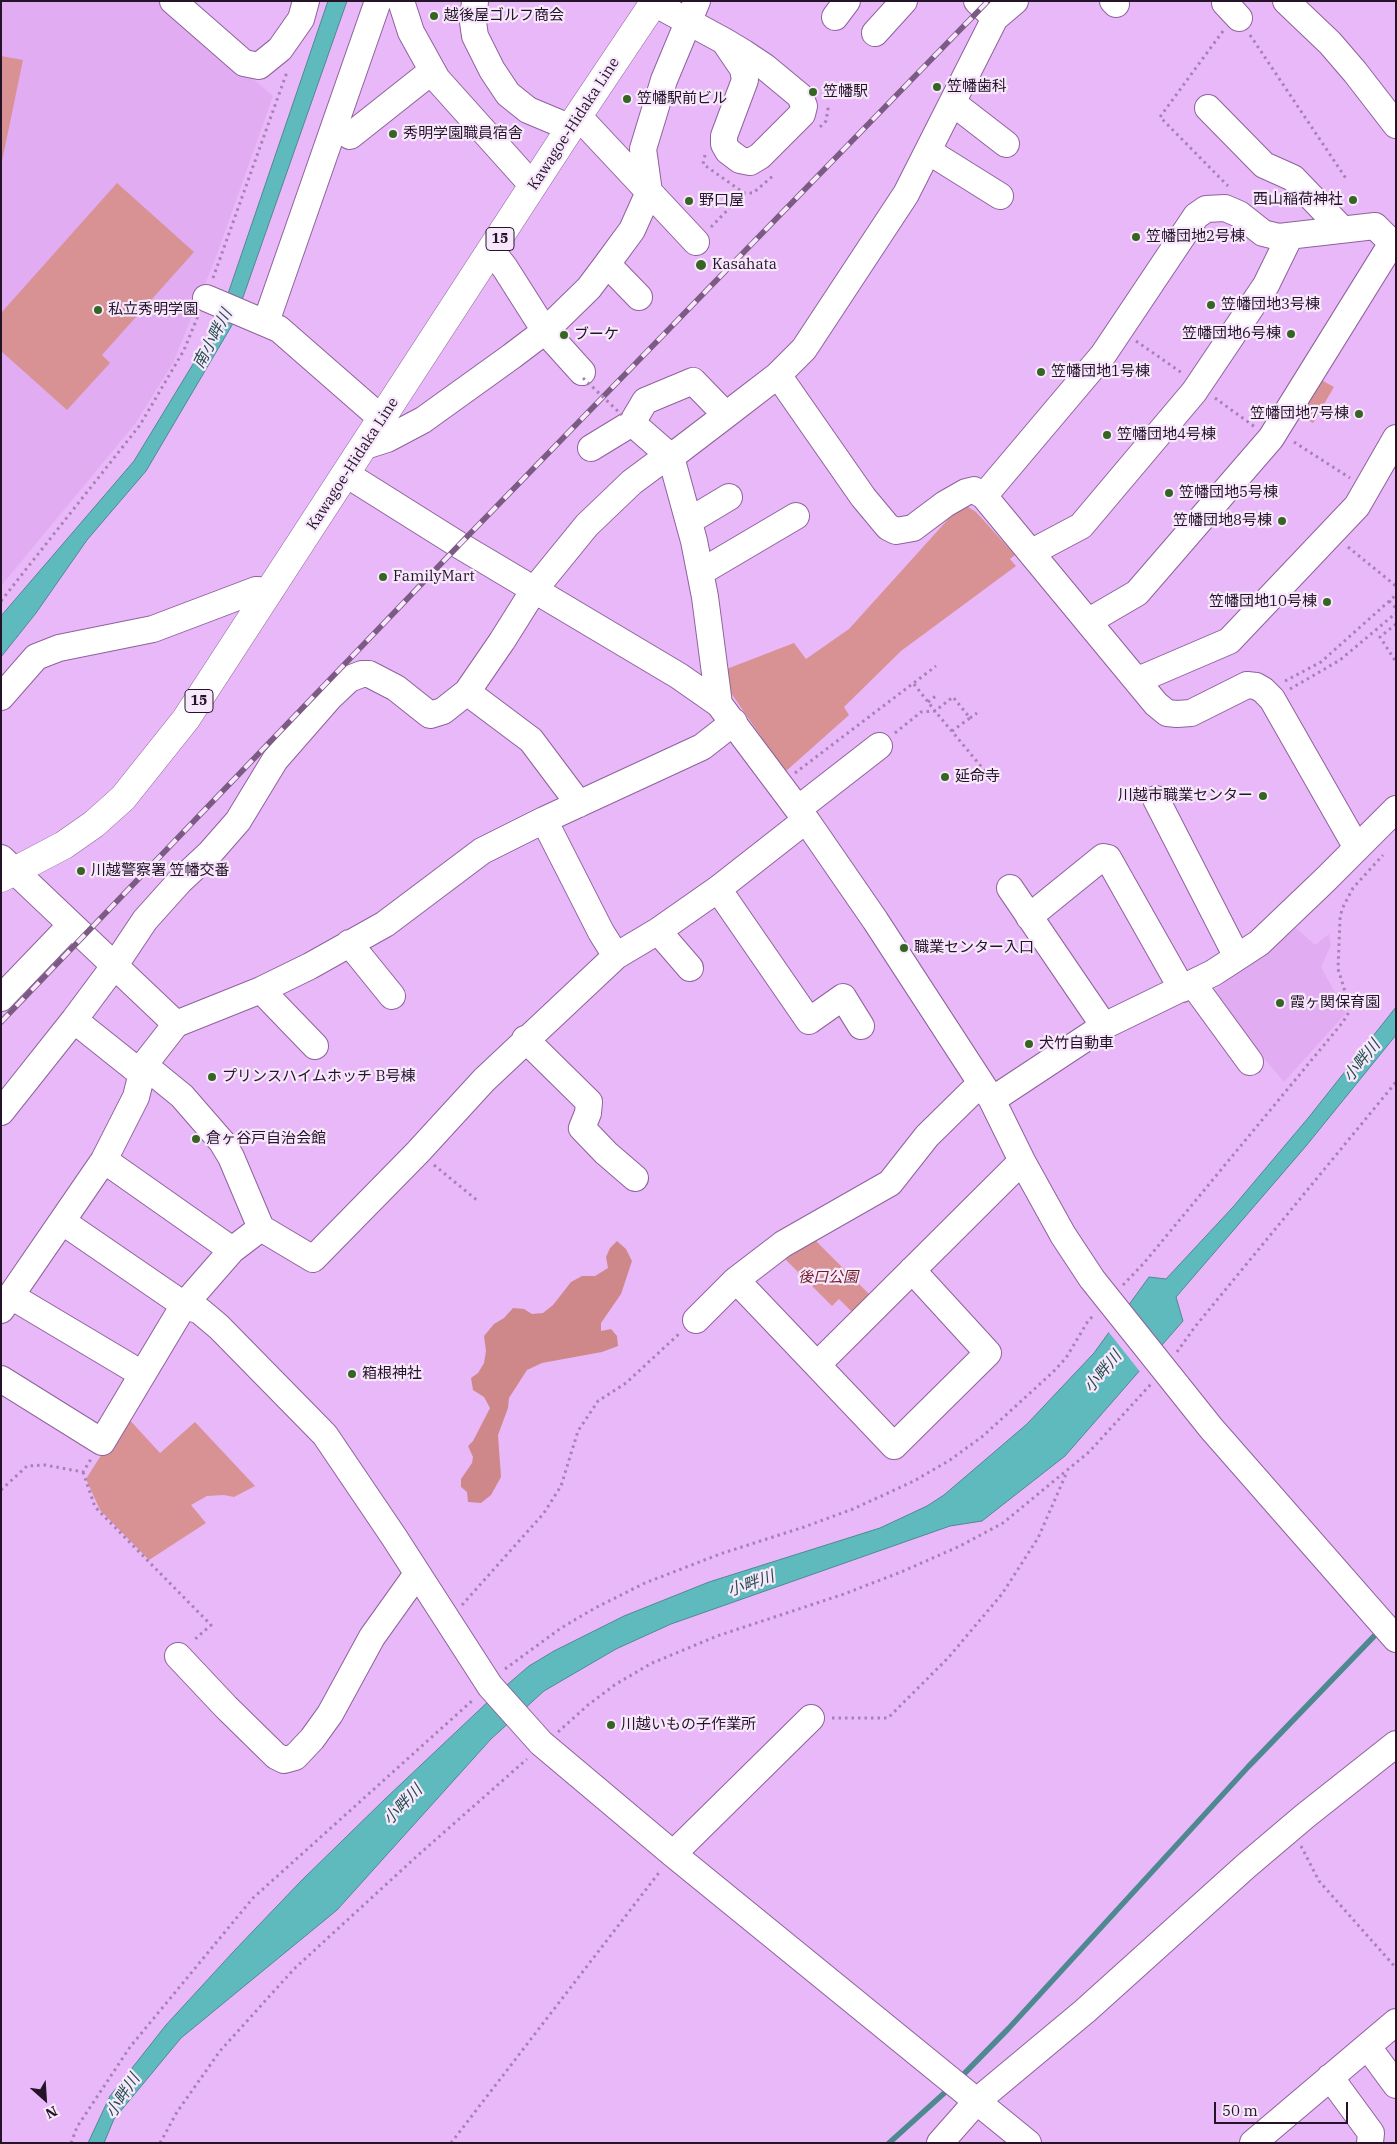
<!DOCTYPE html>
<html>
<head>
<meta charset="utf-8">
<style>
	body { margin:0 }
	#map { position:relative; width:1397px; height:2144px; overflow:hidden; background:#e9b8f8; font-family:"IBM Plex Serif",serif }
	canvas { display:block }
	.frame { position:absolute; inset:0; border:2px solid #25132a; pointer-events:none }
	.north { position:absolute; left:20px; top:2074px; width:50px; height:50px; -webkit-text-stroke:4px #f7e8fb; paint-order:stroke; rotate:154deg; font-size:14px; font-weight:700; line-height:20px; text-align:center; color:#25132a }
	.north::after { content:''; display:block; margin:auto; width:18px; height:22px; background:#25132a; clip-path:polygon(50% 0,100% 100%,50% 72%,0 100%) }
	.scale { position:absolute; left:1214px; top:2102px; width:134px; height:22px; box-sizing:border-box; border:2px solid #25132a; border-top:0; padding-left:6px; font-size:15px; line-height:18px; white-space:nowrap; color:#25132a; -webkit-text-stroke:4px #f7e8fb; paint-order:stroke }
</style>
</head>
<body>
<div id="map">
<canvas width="1397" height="2144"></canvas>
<div class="frame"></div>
<div class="north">N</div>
<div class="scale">50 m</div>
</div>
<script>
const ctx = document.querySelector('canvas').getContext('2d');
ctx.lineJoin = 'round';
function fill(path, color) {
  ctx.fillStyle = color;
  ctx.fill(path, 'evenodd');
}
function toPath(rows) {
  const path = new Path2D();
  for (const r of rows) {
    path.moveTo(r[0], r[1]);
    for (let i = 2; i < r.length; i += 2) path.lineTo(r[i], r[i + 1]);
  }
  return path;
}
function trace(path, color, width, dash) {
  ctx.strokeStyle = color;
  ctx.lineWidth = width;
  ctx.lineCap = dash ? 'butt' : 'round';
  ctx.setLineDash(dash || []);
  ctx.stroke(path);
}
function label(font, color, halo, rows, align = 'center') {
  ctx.font = font + ' "IBM Plex Serif","Noto Sans JP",serif';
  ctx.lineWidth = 4.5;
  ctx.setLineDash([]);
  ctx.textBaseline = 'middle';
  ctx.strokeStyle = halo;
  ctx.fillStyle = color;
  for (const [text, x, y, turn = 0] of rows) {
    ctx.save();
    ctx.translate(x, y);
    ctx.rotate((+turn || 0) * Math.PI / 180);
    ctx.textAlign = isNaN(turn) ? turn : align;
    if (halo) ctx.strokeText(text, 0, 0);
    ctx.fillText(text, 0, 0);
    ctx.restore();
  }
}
fill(toPath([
	[1,1,162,1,273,96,216,257,173,363,135,424,1,586],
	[1296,928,1315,945,1329,934,1331,945,1321,967,1346,1013,1284,1082,1210,994]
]), '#e2acf2');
fill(toPath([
	[1,56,23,60,1,166],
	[117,183,194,252,102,355,110,363,67,410,1,351,1,313],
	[1316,377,1334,387,1313,423,1296,413],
	[965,505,976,512,1015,555,1010,559,1016,566,901,651,844,707,849,715,785,772,725,684,724,670,794,643,806,659,849,629,960,506],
	[815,1240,872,1297,855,1315,839,1299,832,1306,784,1258],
	[126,1416,160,1453,195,1422,255,1486,234,1497,224,1495,207,1496,191,1505,206,1523,149,1560,100,1510,86,1479]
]), '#d99293');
fill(toPath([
	[617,1241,626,1249,632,1261,621,1294,601,1323,601,1331,611,1329,617,1336,618,1346,602,1352,542,1363,527,1370,509,1398,508,1408,498,1435,501,1477,491,1495,481,1503,468,1502,467,1492,461,1487,461,1479,472,1463,473,1457,468,1446,473,1441,490,1408,484,1397,473,1390,471,1378,478,1373,484,1363,486,1351,484,1336,494,1324,504,1318,513,1308,524,1309,532,1314,543,1313,553,1305,571,1282,582,1276,595,1276,608,1268,606,1257,610,1248]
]), '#cf888a');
const water = toPath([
	[328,1,347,1,235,320,146,471,87,540,36,613,1,657,1,616,134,461,218,323,328,1],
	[1396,1007,1396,1035,1306,1146,1176,1297,1183,1321,1065,1456,982,1521,950,1526,671,1624,616,1649,544,1691,491,1739,337,1910,181,2038,114,2119,104,2143,88,2143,110,2096,166,2025,234,1951,301,1881,385,1799,494,1696,529,1666,554,1651,624,1616,709,1582,880,1528,927,1506,944,1495,1027,1424,1094,1353,1149,1277,1166,1279,1233,1207,1309,1117,1396,1007]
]);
fill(water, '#5fbabd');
trace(water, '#4e8891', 1);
fill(toPath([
	[1126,1303,1162,1349,1141,1373,1107,1330]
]), '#e9b8f8');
trace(toPath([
	[959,2079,1009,2028,1248,1767,1380,1630],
	[889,2143,951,2087]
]), '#4e8891', 5.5);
const minor = toPath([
	[173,1,244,63,259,66,280,49,301,19,306,1],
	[401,1,411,32,437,79,533,186],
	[475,1,473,22,475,36,492,70,508,94,528,110,571,128],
	[977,1,995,18],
	[1113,1,1116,4],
	[1286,1,1330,43,1355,72,1396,125],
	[654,3,724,41,744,53,765,67,800,96,804,106,802,114,760,156,750,162,740,160,728,151,724,144,724,136,745,80,743,69,724,41],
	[1225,3,1239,18],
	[835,17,847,1],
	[875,33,904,1],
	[953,103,1006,144],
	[1208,108,1264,165,1293,178,1342,229],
	[578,116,696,242],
	[350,136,432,71],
	[928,151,1000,196],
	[492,251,505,268,545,331,582,372],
	[607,264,639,297],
	[206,298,279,329,382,419],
	[266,322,378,1],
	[778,375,863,497,888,527,896,531,913,528,945,504,966,492,974,490,984,496,1156,704,1167,713,1177,714,1191,713,1247,685,1256,686,1263,690,1272,699,1357,848],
	[632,423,671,457,694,541,705,597,719,704],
	[365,446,387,439,423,420,512,356,545,331,589,288,607,264,632,230,649,192,643,149,664,80,697,1],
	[591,448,632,423,645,401,693,381,726,415],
	[346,474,459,545,679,676,719,704,806,820,875,920,981,1083,992,1100,1022,1161,1063,1235,1092,1279,1211,1428,1396,1639],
	[984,496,1103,355,1196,216,1206,209,1225,208,1239,214,1263,233,1279,237,1375,226,1396,247],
	[689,521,729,497],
	[1032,552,1081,526,1194,392,1266,285,1290,236],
	[701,572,796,516],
	[1089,621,1137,593,1271,438,1392,243],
	[1138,680,1229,641,1357,506,1396,438],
	[467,692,531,740,579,804],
	[1,697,36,657,59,648,153,629,256,590,270,591],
	[1156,799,1237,957],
	[798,809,879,746],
	[544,820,601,932,616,956],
	[1,858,176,1024],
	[1010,888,1104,1026],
	[718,889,809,1021,843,997,861,1026],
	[1029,917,1103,857,1108,858,1182,989],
	[658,931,690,968],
	[349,943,392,996],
	[1193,984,1250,1062],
	[261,990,315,1046],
	[1,998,71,925],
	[74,1020,143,1075],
	[525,1039,589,1102,588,1113,582,1128,606,1153,635,1178],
	[981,1083,927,1136,890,1183,783,1244,736,1280,817,1365,1022,1161],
	[992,1100,1104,1026,1213,973,1259,943,1325,880,1396,809],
	[1,1112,74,1020,115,965,145,920,180,881,210,853,238,821,275,760,330,697,349,679,362,674,369,674,396,688,430,715,443,711,467,692,502,641,534,590,587,525,632,482,659,462,671,457,726,415,778,375,804,349,906,194,995,18,1015,1],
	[104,1160,232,1250],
	[63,1222,184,1305,200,1311,219,1327,325,1435,394,1537,490,1686,541,1743,673,1854,1028,2143],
	[261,1228,313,1259,418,1152,484,1080,616,956,658,931,718,889,806,820],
	[11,1296,142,1374],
	[1,1310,104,1160,136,1097,144,1065,176,1024,261,990,310,966,385,924,482,851,544,820,702,747,734,722],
	[696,1320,736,1280],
	[817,1365,894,1446,988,1353,912,1270],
	[1,1379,102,1442,184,1305,232,1250,261,1228,231,1157,222,1142,182,1096,144,1065],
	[178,1656,226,1707,276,1756,284,1760,295,1757,312,1739,330,1714,372,1637,417,1574],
	[673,1854,811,1718],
	[1368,2047,1396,2085],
	[1330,2077,1371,2133,1370,2143],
	[940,2143,977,2101,1085,2011,1246,1866,1305,1816,1396,1744],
	[1253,2143,1396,2022]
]);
const major = toPath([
	[1,878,64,845,94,824,123,798,186,719,578,116,655,1]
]);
trace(minor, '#8e629c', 28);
trace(major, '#8e629c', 29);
trace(toPath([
	[1223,31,1160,117,1228,186],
	[1250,35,1347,180],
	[820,127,826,121,828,109,826,104],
	[705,155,703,164,744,193,753,193,774,175],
	[711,227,744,193],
	[213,278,287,72],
	[1136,341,1182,373],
	[1215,398,1255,427],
	[1294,442,1350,478],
	[1348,547,1396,586],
	[1,601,140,425,184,350,198,316],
	[1389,601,1396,608],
	[1396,624,1380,637,1396,662],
	[1285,681,1321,662,1396,595],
	[914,684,935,711,953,697,970,718,952,731],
	[1290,689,1340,660,1396,613],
	[928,702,937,695],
	[970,718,977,713],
	[895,733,921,712,935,711,989,776,995,770],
	[795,773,936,666],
	[434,1165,478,1201],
	[1123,1285,1144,1263,1343,1022,1349,1012,1349,1004,1338,969,1340,919,1342,909,1353,888,1383,855],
	[1177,1352,1194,1328,1396,1082],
	[83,1472,95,1507,211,1625,193,1641],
	[1,1490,27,1466,45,1465,83,1472,91,1459],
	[462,1605,544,1513,561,1486,578,1431,598,1401,626,1383,680,1333],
	[505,1669,561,1628,595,1608,645,1583,720,1554,804,1527,853,1509,914,1481,950,1460,983,1436,1053,1372,1066,1358,1088,1321,1094,1315],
	[832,1718,888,1718,948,1658,1002,1594,1038,1538,1067,1472],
	[558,1732,588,1705,616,1684,652,1663,717,1636,844,1594,901,1572,960,1546,1003,1523,1089,1452,1151,1384],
	[1301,1846,1319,1881,1396,1968],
	[71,2143,77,2127,130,2047,253,1898,474,1699],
	[160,2143,177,2112,220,2051,294,1969,416,1857,527,1759],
	[451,2143,661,1870]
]), '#a881b4', 3, [2.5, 4]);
trace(minor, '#fff', 26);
trace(major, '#fff', 28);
const rail = toPath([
	[1,1022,459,545,988,1]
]);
trace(rail, '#7b5b84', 5.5);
trace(rail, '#f7e8fb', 4, [11]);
trace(toPath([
	[583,378,622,415]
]), '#a881b4', 3, [2.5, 4]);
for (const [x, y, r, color] of [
	[434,16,5,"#356423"],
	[937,87,5,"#356423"],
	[813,92,5,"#356423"],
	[627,99,5,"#356423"],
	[393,134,5,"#356423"],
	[1353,200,5,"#356423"],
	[689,201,5,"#356423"],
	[1136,237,5,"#356423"],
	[701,265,6,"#356423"],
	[1211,305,5,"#356423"],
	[98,310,5,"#356423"],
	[1291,334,5,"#356423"],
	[564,335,5,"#356423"],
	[1041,372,5,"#356423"],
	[1359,414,5,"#356423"],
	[1107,435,5,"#356423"],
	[1169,493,5,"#356423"],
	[1282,521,5,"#356423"],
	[383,577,5,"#356423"],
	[1327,602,5,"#356423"],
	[945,777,5,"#356423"],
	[1263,796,5,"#356423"],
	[81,871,5,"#356423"],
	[904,948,5,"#356423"],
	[1280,1003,5,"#356423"],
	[1029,1044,5,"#356423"],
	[212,1077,5,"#356423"],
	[196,1139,5,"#356423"],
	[352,1374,5,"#356423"],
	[611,1725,5,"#356423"]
]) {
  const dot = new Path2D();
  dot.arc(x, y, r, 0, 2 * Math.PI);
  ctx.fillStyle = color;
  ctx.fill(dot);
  trace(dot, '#f7e8fb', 2);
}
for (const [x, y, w] of [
	[500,239,28],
	[199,701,28]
]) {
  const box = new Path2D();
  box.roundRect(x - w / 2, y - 11.5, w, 23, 4);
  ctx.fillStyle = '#f7e8fb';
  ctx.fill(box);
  trace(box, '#25132a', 1);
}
label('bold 14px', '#25132a', null, [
	["15",500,239],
	["15",199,701]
]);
label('15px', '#25132a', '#f7e8fb', [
	["越後屋ゴルフ商会",444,16],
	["笠幡歯科",947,87],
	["笠幡駅",823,92],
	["笠幡駅前ビル",637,99],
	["秀明学園職員宿舎",403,134],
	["西山稲荷神社",1343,200,"right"],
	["野口屋",699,201],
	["笠幡団地2号棟",1146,237],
	["Kasahata",712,265],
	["笠幡団地3号棟",1221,305],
	["私立秀明学園",108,310],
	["笠幡団地6号棟",1281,334,"right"],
	["ブーケ",574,335],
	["笠幡団地1号棟",1051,372],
	["笠幡団地7号棟",1349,414,"right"],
	["笠幡団地4号棟",1117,435],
	["笠幡団地5号棟",1179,493],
	["笠幡団地8号棟",1272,521,"right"],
	["FamilyMart",393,577],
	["笠幡団地10号棟",1317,602,"right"],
	["延命寺",955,777],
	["川越市職業センター",1253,796,"right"],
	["川越警察署 笠幡交番",91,871],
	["職業センター入口",914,948],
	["霞ヶ関保育園",1290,1003],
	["犬竹自動車",1039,1044],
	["プリンスハイムホッチ B号棟",222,1077],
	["倉ヶ谷戸自治会館",206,1139],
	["箱根神社",362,1374],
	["川越いもの子作業所",621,1725]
], 'left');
label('15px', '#25132a', '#f7e8fb', [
	["Kawagoe-Hidaka Line",574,124,-57],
	["Kawagoe-Hidaka Line",353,464,-57]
]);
label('italic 15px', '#711c27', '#f7e8fb', [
	["後口公園",828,1278]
]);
label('italic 16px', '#234d4e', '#f7e8fb', [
	["南小畔川",213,339,-62],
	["小畔川",1362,1061,-51],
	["小畔川",1103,1372,-50],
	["小畔川",751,1584,-19],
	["小畔川",403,1805,-46],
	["小畔川",123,2096,-57]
]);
</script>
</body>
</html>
